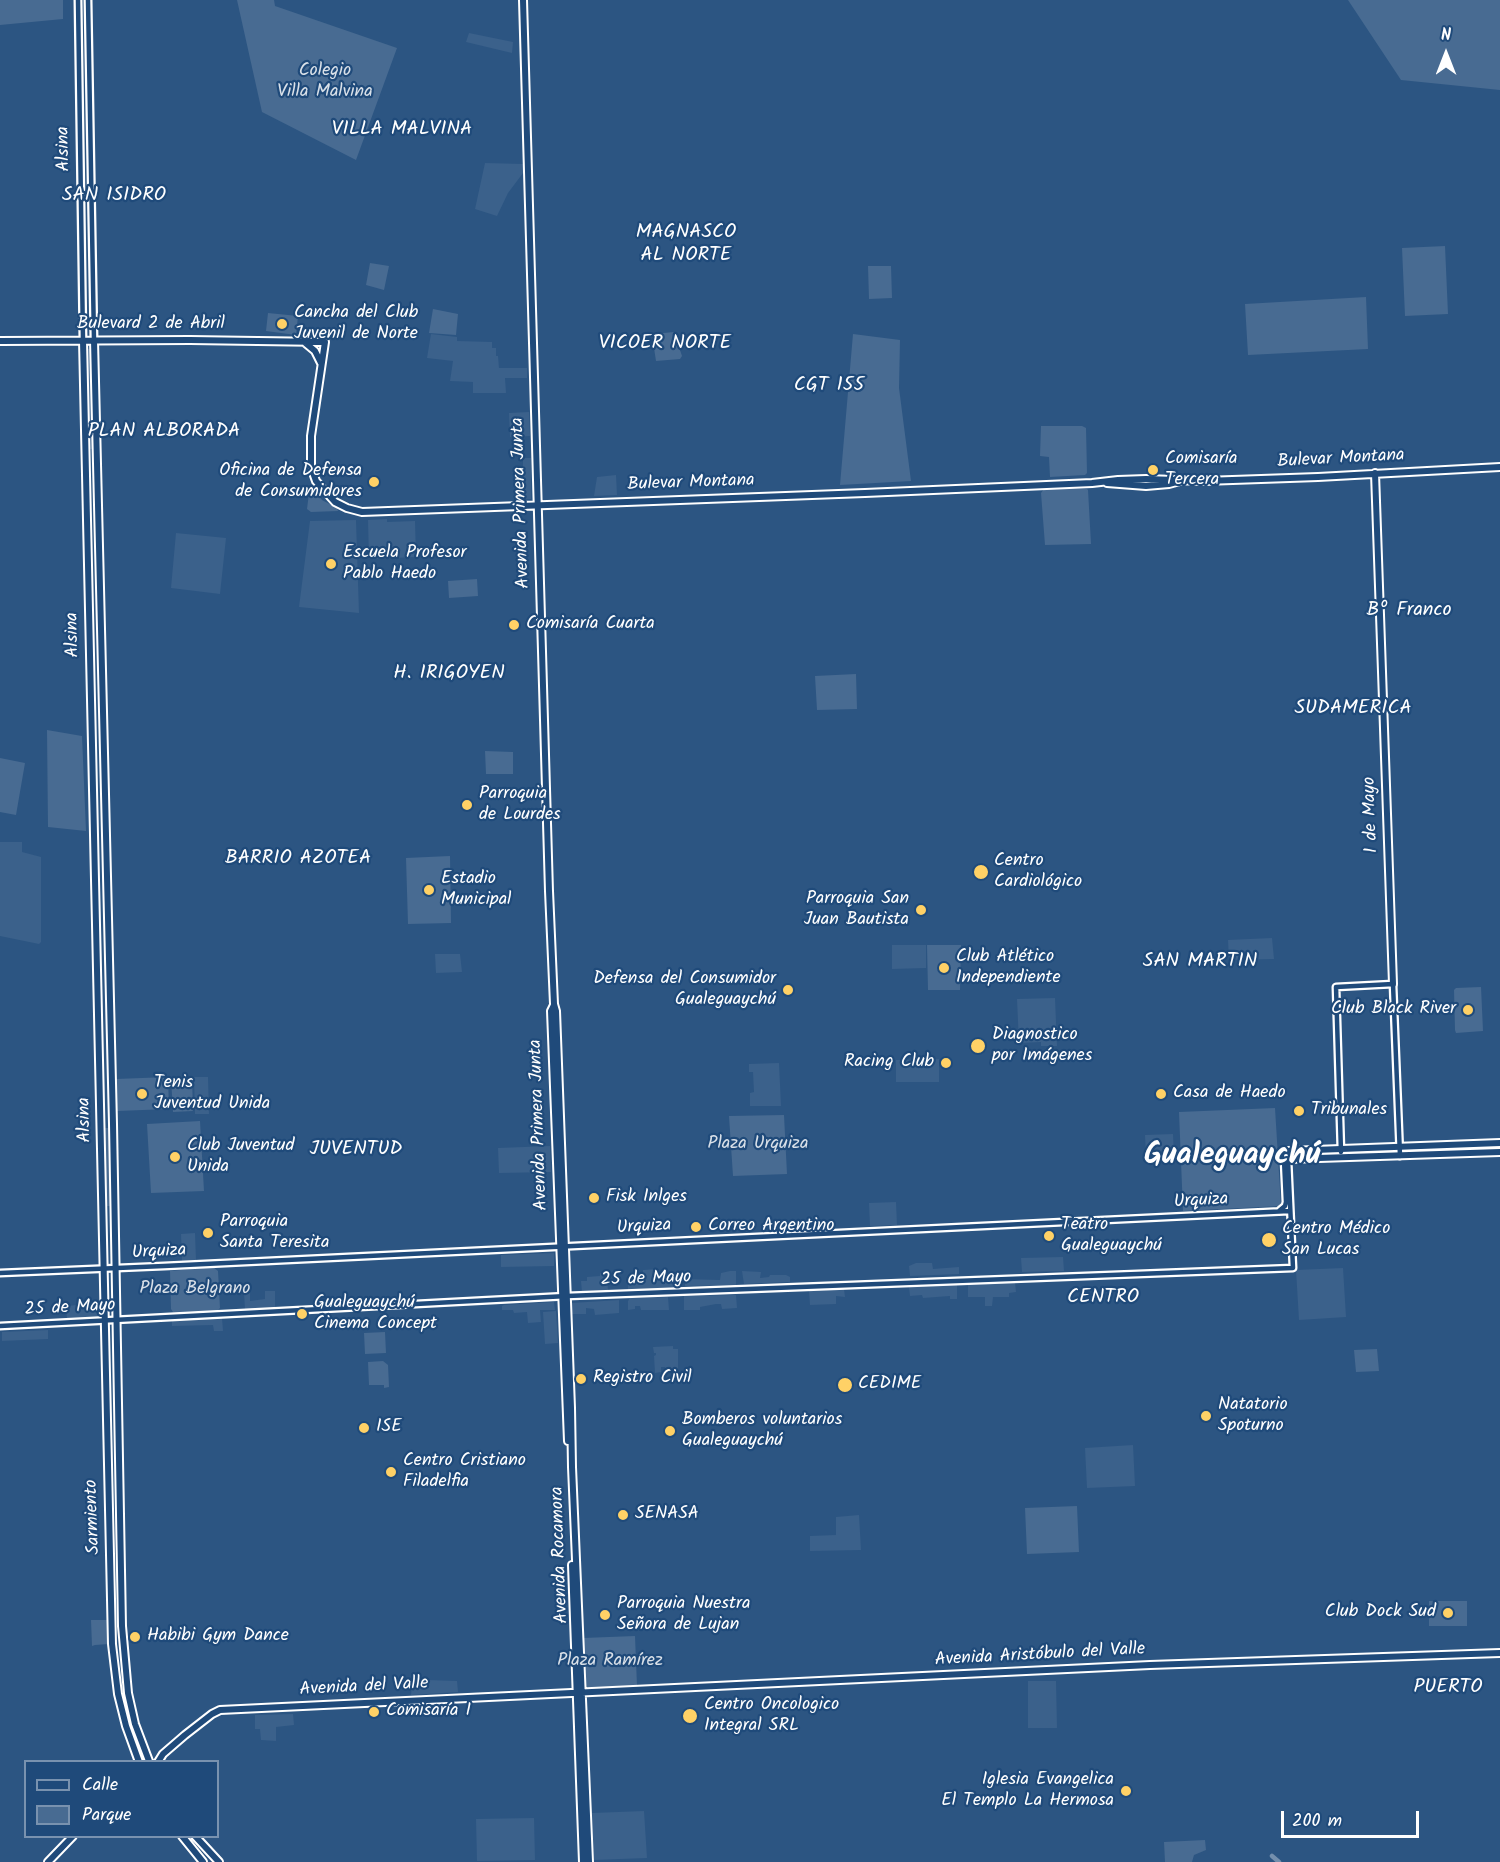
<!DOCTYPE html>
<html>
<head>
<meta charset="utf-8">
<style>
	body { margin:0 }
	#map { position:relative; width:1500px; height:1862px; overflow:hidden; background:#2c5582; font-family:Kalam,sans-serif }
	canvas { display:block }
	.legend { position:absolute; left:24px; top:1760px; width:195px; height:78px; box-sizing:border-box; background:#1f4a7a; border:2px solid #7992af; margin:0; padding:8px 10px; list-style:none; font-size:18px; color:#fff }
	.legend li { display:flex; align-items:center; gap:12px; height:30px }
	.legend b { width:30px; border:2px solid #7992af }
	.north { position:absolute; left:1416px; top:24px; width:60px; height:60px; -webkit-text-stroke:4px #1f4a7a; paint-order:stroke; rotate:0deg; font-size:16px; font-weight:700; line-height:24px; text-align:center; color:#fff }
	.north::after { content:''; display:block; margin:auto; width:21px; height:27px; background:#fff; clip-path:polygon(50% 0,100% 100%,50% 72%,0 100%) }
	.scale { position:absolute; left:1281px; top:1811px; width:138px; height:27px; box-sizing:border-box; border:3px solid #fff; border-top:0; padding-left:8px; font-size:18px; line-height:21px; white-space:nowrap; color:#fff; -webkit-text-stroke:4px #1f4a7a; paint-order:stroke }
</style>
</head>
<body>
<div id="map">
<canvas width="1500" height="1862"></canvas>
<ul class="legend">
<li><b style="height:8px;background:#1f4a7a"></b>Calle</li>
<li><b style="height:16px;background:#486b92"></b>Parque</li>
</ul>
<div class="north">N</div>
<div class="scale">200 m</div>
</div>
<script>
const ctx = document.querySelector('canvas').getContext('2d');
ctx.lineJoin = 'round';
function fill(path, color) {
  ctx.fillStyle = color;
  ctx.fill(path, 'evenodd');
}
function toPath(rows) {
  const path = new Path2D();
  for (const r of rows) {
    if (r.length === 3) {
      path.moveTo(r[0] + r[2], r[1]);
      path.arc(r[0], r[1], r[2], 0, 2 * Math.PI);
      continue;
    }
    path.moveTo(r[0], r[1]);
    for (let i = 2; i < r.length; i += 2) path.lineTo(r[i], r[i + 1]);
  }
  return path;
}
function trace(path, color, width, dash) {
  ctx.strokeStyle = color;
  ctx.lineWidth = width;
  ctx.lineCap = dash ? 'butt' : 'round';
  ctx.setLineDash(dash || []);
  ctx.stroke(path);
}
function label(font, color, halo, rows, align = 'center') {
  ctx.font = font + ' Kalam,sans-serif';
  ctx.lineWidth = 4.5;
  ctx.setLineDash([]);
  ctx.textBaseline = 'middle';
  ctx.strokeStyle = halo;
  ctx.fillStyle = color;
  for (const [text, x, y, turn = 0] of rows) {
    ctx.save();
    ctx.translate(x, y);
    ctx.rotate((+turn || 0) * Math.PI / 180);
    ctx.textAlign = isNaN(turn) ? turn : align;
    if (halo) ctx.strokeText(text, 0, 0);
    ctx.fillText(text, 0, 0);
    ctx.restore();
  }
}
fill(toPath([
	[469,33,513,42,512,53,466,42],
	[485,163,523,164,523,173,508,193,497,216,475,209],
	[431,334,457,337,457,341,492,342,492,348,496,348,496,356,498,356,499,368,527,368,527,378,505,378,506,393,473,393,473,382,450,381,453,361,427,358],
	[529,412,530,436,510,437,509,413],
	[523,458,531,458,531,499,516,500,516,488,523,487],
	[616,475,617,495,594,496,597,477],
	[387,519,387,522,415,521,416,557,369,559,368,520],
	[356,520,359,613,299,607,310,521],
	[176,533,226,538,220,594,171,588],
	[0,842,22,842,22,852,41,857,41,942,39,944,0,936],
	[1272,938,1274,959,1229,960,1228,940],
	[892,945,926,945,926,968,892,969],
	[435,954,460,954,462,972,436,973],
	[1055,998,1057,1046,1041,1046,1041,1042,1019,1043,1017,999],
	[939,1059,939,1082,896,1082,896,1060],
	[779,1063,781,1106,750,1106,750,1093,754,1092,753,1072,749,1072,749,1064],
	[194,1077,208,1077,209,1114,195,1114],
	[1173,1134,1174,1155,1146,1156,1145,1135],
	[550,1146,551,1172,499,1173,498,1148],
	[896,1202,897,1225,870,1226,869,1203],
	[195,1233,196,1260,182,1261,181,1234],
	[554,1253,554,1266,501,1267,501,1255],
	[1063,1257,1064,1271,1022,1272,1021,1258],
	[916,1263,932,1263,933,1269,959,1267,959,1274,910,1276,909,1266],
	[1343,1268,1346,1317,1299,1320,1296,1270],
	[658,1269,658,1277,663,1277,663,1274,671,1275,671,1281,673,1284,675,1283,675,1288,628,1290,628,1277,643,1277,643,1270],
	[730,1271,736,1271,736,1285,685,1286,685,1279,720,1280,721,1273],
	[742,1271,761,1272,760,1278,769,1277,770,1275,786,1275,790,1277,790,1282,744,1284],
	[600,1273,607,1273,608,1291,582,1292,581,1281,587,1281,587,1277,600,1276],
	[1015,1282,1016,1292,1009,1293,1009,1297,993,1297,992,1306,985,1306,985,1297,968,1297,968,1285],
	[957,1285,957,1299,950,1299,950,1296,923,1298,922,1295,910,1296,909,1287],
	[844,1289,845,1297,836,1296,836,1304,810,1305,809,1291],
	[250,1291,250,1301,265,1299,265,1291,275,1291,275,1309,245,1310,244,1292],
	[736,1295,737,1308,722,1309,721,1304,716,1304,700,1307,700,1310,684,1310,684,1296],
	[668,1297,669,1310,641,1310,640,1306,635,1306,635,1309,628,1310,628,1301,630,1298],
	[619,1300,619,1313,595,1315,594,1309,586,1308,586,1314,571,1314,571,1303],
	[554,1302,555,1310,540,1310,541,1322,528,1323,527,1312,514,1313,513,1310,502,1310,502,1306,504,1305],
	[100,1303,100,1318,67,1320,66,1306],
	[556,1311,558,1343,545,1344,543,1312],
	[222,1318,223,1331,214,1331,213,1325,172,1326,172,1319],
	[48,1330,48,1339,2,1341,2,1332],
	[673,1346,673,1349,678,1349,678,1369,666,1369,665,1367,661,1367,661,1372,655,1373,654,1356,656,1355,656,1353,654,1353,653,1347],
	[1133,1445,1135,1486,1087,1488,1085,1448],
	[859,1515,861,1550,810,1551,810,1536,836,1535,836,1517],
	[427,1680,457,1681,458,1692,411,1695,412,1683],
	[1028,1681,1056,1681,1057,1728,1028,1728],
	[293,1714,294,1725,276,1727,276,1741,261,1740,260,1729,255,1729,255,1715],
	[644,1811,647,1858,594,1860,592,1813],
	[534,1818,535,1860,477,1861,476,1819]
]), '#3b618b');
fill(toPath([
	[0,0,63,0,63,19,0,25],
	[237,0,274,0,275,6,397,48,356,160,262,112],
	[1348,0,1500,0,1500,90,1401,80],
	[1445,246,1448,314,1405,316,1402,248],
	[370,263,389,266,384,290,366,285],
	[868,266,891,266,892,298,869,299],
	[1366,297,1368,349,1248,355,1245,304],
	[433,309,458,314,456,335,429,333],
	[268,313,298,316,296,335,266,331],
	[674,332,682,356,680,359,656,361,652,335,653,334],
	[853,334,900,340,899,388,911,481,840,485],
	[86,349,91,349,94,449,88,449],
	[1041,426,1082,426,1086,428,1087,473,1085,475,1050,477,1049,457,1040,456],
	[310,485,322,500,337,508,338,511,311,512,307,509],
	[1087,489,1088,490,1091,544,1045,545,1041,493,1044,489],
	[477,579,478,596,449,598,448,581],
	[856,674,857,709,817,710,815,676],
	[47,730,82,736,86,831,48,827],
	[485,751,513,752,513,774,486,774],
	[0,758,25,763,16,815,0,812],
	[450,856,451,923,408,924,406,858],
	[927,945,961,945,960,990,928,990],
	[1481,987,1483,1031,1456,1033,1455,1030,1454,990,1456,988],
	[168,1077,169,1109,117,1111,116,1079],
	[192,1077,193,1111,173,1112,171,1078],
	[1275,1108,1281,1206,1183,1211,1179,1112],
	[784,1115,787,1174,733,1176,729,1116],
	[200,1121,204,1191,151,1193,147,1124],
	[104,1128,110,1128,112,1206,106,1206],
	[213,1267,218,1271,220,1308,217,1311,173,1312,171,1309,170,1271],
	[385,1332,386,1353,365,1354,364,1333],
	[1377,1349,1379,1371,1356,1372,1354,1350],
	[383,1361,388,1365,389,1387,384,1388,384,1385,369,1385,368,1362],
	[1077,1506,1079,1552,1027,1554,1025,1508],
	[1429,1601,1467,1601,1467,1626,1429,1626],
	[91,1620,110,1620,111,1641,109,1644,95,1645,92,1646],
	[635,1636,637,1686,586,1688,583,1638],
	[1205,1840,1206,1850,1194,1855,1192,1862,1165,1862,1164,1842]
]), '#486b92');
trace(toPath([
	[1272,1856,1279,1862]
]), '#748fad', 4.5);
const minor = toPath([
	[78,0,83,340],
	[88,0,94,340],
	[1341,1152,1336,987,1393,984,1400,1156],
	[1279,1211,1285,1206,1286,1202,1284,1160],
	[0,1273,164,1266,1289,1211],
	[0,1326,567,1296,1293,1268,1288,1160]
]);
const major = toPath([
	[523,0,549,891,554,1004,556,1011,571,1408,572,1467,589,1862],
	[83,340,112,1644,118,1694,126,1726,139,1762],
	[94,340,113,1124,122,1626,128,1693,135,1724,149,1761],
	[0,341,190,340,325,342,311,436,311,467,316,481,335,502,347,508,362,512,865,493,1092,483,1118,480,1146,479,1204,481,1318,477,1500,467],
	[303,341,315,351,321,363],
	[1375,473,1393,984],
	[1107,483,1146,486,1169,484,1180,481],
	[554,1005,551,1011,568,1441],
	[1288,1151,1500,1143],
	[1286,1156,5],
	[1289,1159,1500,1152],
	[572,1565,583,1862],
	[158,1762,163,1754,185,1735,212,1714,220,1710,1150,1665,1500,1653],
	[182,1836,203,1862],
	[195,1836,219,1862],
	[48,1862,73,1836]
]);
trace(minor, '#fff', 9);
trace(major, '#fff', 10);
trace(minor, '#1f4a7a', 4.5);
trace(major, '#1f4a7a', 6);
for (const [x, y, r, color] of [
	[282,324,6,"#ffd166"],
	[1153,470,6,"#ffd166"],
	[374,482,6,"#ffd166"],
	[331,564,6,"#ffd166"],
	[514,625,6,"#ffd166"],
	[467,805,6,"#ffd166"],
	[981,872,8,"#ffd166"],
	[429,890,6,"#ffd166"],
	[921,910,6,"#ffd166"],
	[944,968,6,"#ffd166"],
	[788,990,6,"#ffd166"],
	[1468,1010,6,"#ffd166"],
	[978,1046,8,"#ffd166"],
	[946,1063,6,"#ffd166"],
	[142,1094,6,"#ffd166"],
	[1161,1094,6,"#ffd166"],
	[1299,1111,6,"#ffd166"],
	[175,1157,6,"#ffd166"],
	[594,1198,6,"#ffd166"],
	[696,1227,6,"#ffd166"],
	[208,1233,6,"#ffd166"],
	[1049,1236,6,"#ffd166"],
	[1269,1240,8,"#ffd166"],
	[302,1314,6,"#ffd166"],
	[581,1379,6,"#ffd166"],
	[845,1385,8,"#ffd166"],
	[1206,1416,6,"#ffd166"],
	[364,1428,6,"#ffd166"],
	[670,1431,6,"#ffd166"],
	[391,1472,6,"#ffd166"],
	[623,1515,6,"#ffd166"],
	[1448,1613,6,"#ffd166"],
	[605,1615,6,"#ffd166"],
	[135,1637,6,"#ffd166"],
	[374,1712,6,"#ffd166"],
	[690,1716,8,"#ffd166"],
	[1126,1791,6,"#ffd166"]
]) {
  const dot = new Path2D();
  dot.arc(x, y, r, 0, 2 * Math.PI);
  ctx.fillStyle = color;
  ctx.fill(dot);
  trace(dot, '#1f4a7a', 2);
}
label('18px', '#dae1e9', '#1f4a7a', [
	["Colegio",325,72],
	["Villa Malvina",325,93],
	["Plaza Urquiza",758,1145],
	["Plaza Belgrano",195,1290],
	["Plaza Ramírez",610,1662]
]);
label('18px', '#fff', '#1f4a7a', [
	["Alsina",65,149,-91],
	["Bulevard 2 de Abril",151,325],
	["Bulevar Montana",1341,460,-3],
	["Bulevar Montana",691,484,-2],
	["Avenida Primera Junta",522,503,-92],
	["Alsina",74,635,-91],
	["1 de Mayo",1372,815,-92],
	["Alsina",86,1120,-91],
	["Avenida Primera Junta",540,1125,-92],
	["Urquiza",1201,1202,-3],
	["Urquiza",644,1228,-3],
	["Urquiza",159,1253,-3],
	["25 de Mayo",646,1280,-2],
	["25 de Mayo",70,1309,-3],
	["Sarmiento",94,1517,-92],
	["Avenida Rocamora",561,1555,-92],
	["Avenida Aristóbulo del Valle",1040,1656,-3],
	["Avenida del Valle",364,1688,-3]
]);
label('18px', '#fff', '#1f4a7a', [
	["Cancha del Club",294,314],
	["Juvenil de Norte",294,335],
	["Comisaría",1165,460],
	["Tercera",1165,481],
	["Oficina de Defensa",362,472,"right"],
	["de Consumidores",362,493,"right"],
	["Escuela Profesor",343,554],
	["Pablo Haedo",343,575],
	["Comisaría Cuarta",526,625],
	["Parroquia",479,795],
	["de Lourdes",479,816],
	["Centro",994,862],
	["Cardiológico",994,883],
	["Estadio",441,880],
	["Municipal",441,901],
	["Parroquia San",909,900,"right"],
	["Juan Bautista",909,921,"right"],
	["Club Atlético",956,958],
	["Independiente",956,979],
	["Defensa del Consumidor",776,980,"right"],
	["Gualeguaychú",776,1001,"right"],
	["Club Black River",1456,1010,"right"],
	["Diagnostico",992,1036],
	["por Imágenes",992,1057],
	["Racing Club",934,1063,"right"],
	["Tenis",154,1084],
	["Juventud Unida",154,1105],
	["Casa de Haedo",1173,1094],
	["Tribunales",1311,1111],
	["Club Juventud",187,1147],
	["Unida",187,1168],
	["Fisk Inlges",606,1198],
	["Parroquia",220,1223],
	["Santa Teresita",220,1244],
	["Teatro",1061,1226],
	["Gualeguaychú",1061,1247],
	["Correo Argentino",708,1227],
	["Centro Médico",1282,1230],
	["San Lucas",1282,1251],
	["Gualeguaychú",314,1304],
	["Cinema Concept",314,1325],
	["Registro Civil",593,1379],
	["CEDIME",858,1385],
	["Natatorio",1218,1406],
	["Spoturno",1218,1427],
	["Bomberos voluntarios",682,1421],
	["Gualeguaychú",682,1442],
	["ISE",376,1428],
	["Centro Cristiano",403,1462],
	["Filadelfia",403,1483],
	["SENASA",635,1515],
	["Parroquia Nuestra",617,1605],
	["Señora de Lujan",617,1626],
	["Club Dock Sud",1436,1613,"right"],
	["Habibi Gym Dance",147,1637],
	["Centro Oncologico",704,1706],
	["Integral SRL",704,1727],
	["Comisaría I",386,1712],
	["Iglesia Evangelica",1114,1781,"right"],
	["El Templo La Hermosa",1114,1802,"right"]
], 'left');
label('20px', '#fff', '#1f4a7a', [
	["VILLA MALVINA",402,131],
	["SAN ISIDRO",114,197],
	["MAGNASCO",686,234],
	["AL NORTE",686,257],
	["VICOER NORTE",665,345],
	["CGT 155",829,387],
	["PLAN ALBORADA",164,433],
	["Bº Franco",1409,612],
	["H. IRIGOYEN",449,675],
	["SUDAMERICA",1353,710],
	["BARRIO AZOTEA",298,860],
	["SAN MARTIN",1200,963],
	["JUVENTUD",356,1151],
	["CENTRO",1103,1299],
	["PUERTO",1448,1689]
]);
label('bold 30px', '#fff', '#1f4a7a', [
	["Gualeguaychú",1232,1158]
]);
</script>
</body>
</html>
